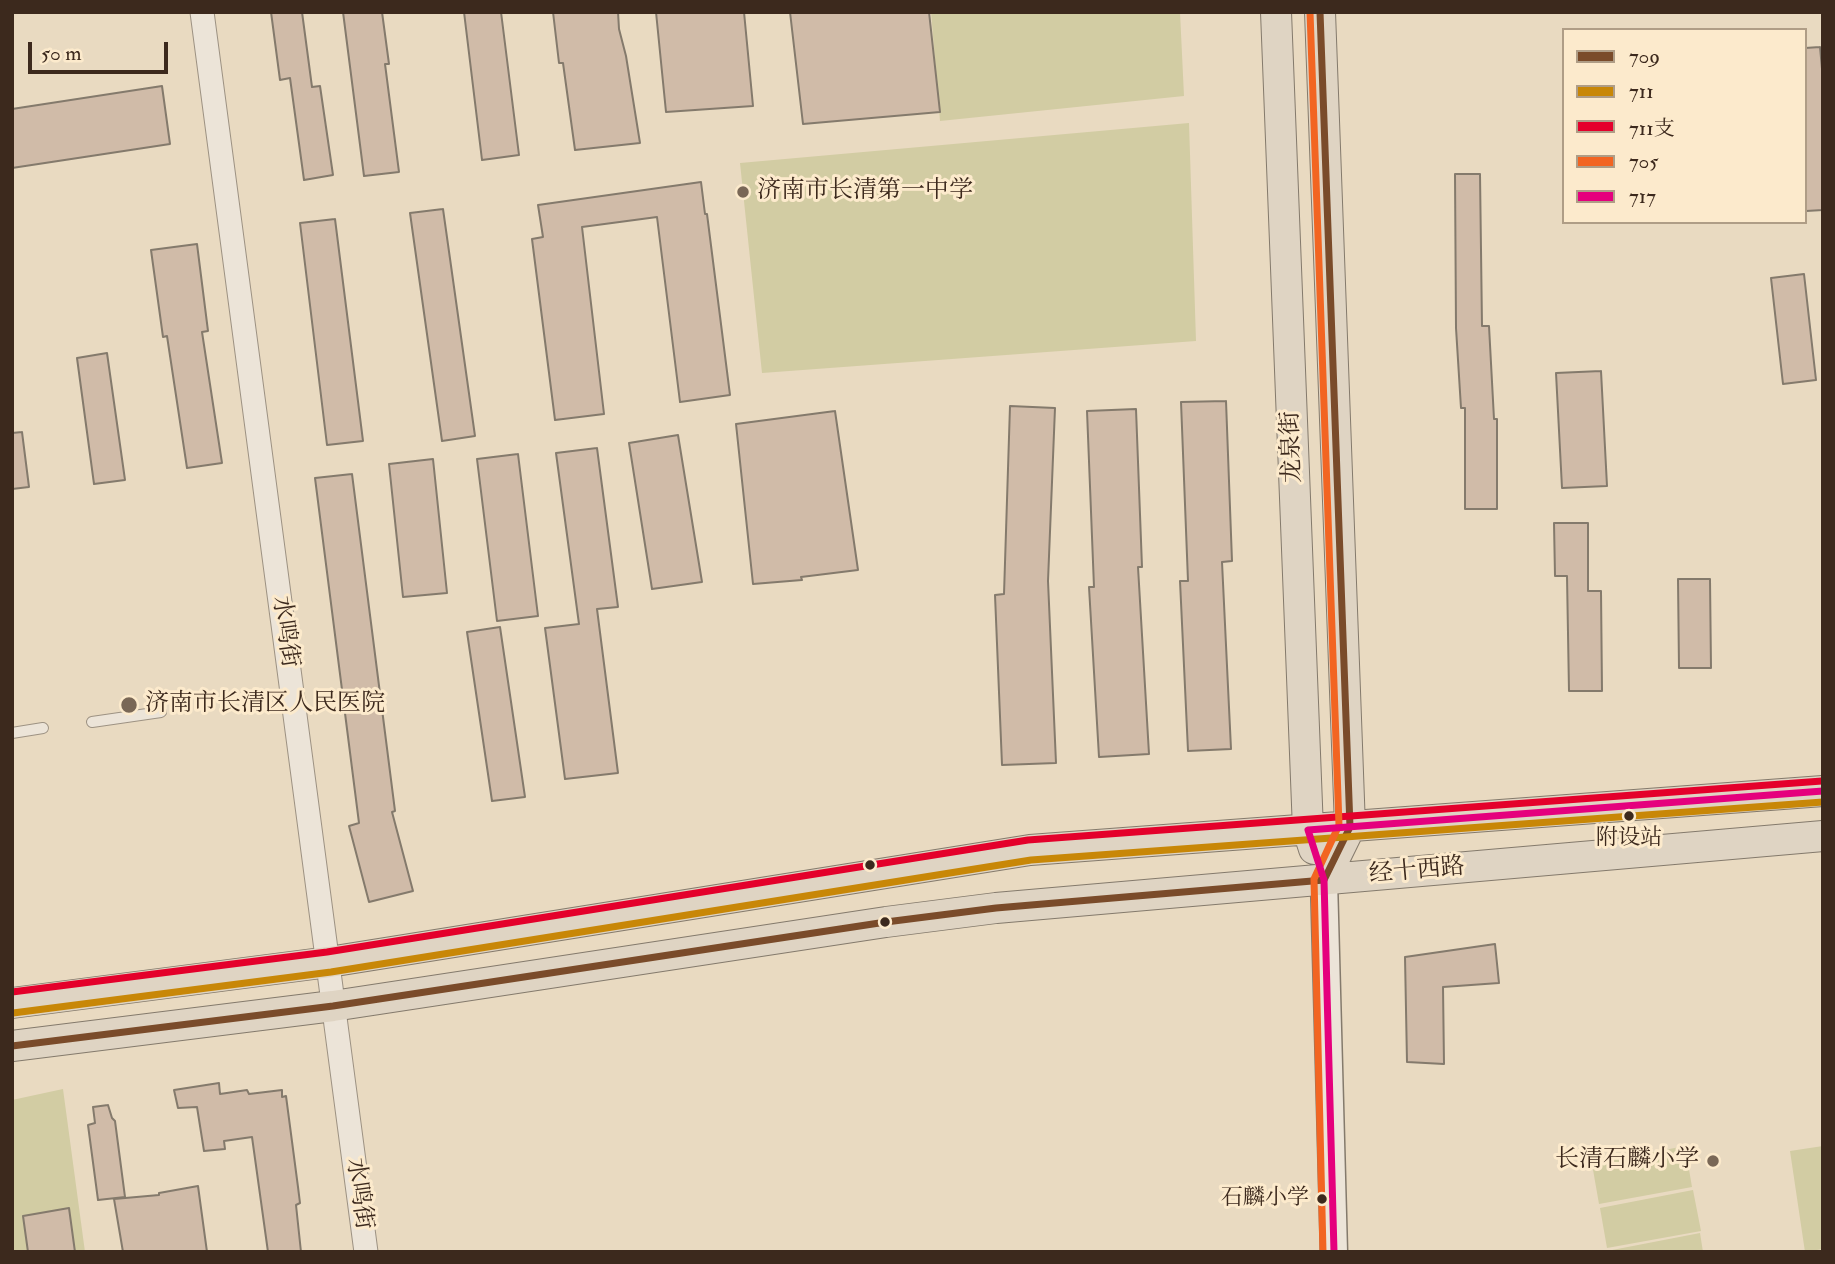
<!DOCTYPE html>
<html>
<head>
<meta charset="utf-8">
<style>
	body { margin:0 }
	#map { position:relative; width:1835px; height:1264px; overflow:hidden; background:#e9dac1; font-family:"IM FELL Double Pica","Noto Serif SC",serif }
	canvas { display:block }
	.frame { position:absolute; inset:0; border:14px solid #3c291d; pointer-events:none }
	.legend { position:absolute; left:1562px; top:28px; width:245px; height:196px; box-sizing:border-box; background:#fceacc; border:2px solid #af9d86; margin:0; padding:9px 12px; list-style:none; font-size:21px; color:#3c291d }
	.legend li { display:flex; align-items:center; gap:14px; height:35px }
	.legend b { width:35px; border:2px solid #af9d86 }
	.scale { position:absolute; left:28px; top:42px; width:140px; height:32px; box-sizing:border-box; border:4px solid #3c291d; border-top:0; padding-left:9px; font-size:21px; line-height:24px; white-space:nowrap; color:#3c291d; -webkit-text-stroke:5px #fceacc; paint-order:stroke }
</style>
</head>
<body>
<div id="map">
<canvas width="1835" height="1264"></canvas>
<div class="frame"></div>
<ul class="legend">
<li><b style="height:9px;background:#7a4b2a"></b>709</li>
<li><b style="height:9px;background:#c88707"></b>711</li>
<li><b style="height:9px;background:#e4002b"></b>711支</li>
<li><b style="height:9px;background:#f26522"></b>705</li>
<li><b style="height:9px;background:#e5007d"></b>717</li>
</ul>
<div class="scale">50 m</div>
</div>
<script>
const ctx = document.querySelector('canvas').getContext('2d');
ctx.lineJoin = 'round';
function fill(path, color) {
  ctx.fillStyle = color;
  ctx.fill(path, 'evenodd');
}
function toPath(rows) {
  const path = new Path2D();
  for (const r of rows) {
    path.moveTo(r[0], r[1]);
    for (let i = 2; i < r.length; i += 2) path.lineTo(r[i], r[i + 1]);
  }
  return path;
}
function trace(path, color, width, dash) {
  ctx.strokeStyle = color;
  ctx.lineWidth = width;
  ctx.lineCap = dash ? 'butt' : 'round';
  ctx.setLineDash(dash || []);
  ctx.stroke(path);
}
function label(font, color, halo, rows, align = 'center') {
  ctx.font = font + ' "IM FELL Double Pica","Noto Serif SC",serif';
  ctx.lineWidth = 6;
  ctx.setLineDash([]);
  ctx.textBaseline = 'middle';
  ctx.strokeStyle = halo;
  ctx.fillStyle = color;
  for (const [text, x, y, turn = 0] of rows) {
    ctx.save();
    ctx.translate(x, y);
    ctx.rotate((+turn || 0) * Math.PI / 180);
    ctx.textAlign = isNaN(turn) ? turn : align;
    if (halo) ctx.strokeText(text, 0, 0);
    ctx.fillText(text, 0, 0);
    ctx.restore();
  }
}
fill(toPath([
	[931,12,1180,12,1184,96,940,121],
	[1189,123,1196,341,762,373,740,163],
	[63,1089,85,1252,12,1252,12,1100],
	[1685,1146,1692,1187,1599,1204,1592,1164],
	[1823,1146,1823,1249,1805,1252,1790,1151],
	[1693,1190,1701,1231,1607,1248,1600,1208],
	[1700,1233,1703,1252,1607,1252,1607,1251]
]), '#d2cca3');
const building = toPath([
	[271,12,302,12,312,87,320,86,333,175,304,180,290,78,280,80,271,12],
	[343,12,382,12,389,64,385,64,399,172,364,176,343,12],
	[464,12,501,12,519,155,482,160,464,12],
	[553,12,618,12,619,29,626,56,640,143,575,150,563,63,559,63,553,12],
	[656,12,744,12,753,106,666,112,656,12],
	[790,12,929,12,940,112,803,124,790,12],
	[1820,47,1823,80,1823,210,1806,211,1805,48,1820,47],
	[162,86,170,144,12,168,12,109,162,86],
	[1455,174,1480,174,1482,326,1489,326,1494,419,1497,419,1497,509,1465,509,1465,408,1461,408,1456,328,1455,174],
	[701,182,705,214,707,214,730,395,680,402,657,217,582,227,604,414,555,420,532,239,543,237,538,205,701,182],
	[443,209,475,436,442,441,410,213,443,209],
	[335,219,363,441,327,445,300,223,335,219],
	[197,244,208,331,202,332,222,463,187,468,167,336,163,337,151,250,197,244],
	[1804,274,1816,380,1783,384,1771,278,1804,274],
	[107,353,125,480,94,484,77,358,107,353],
	[1601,371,1607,486,1562,488,1556,373,1601,371],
	[1226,401,1232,561,1222,562,1231,749,1188,751,1180,581,1188,581,1181,402,1226,401],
	[1010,406,1055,408,1048,581,1056,763,1002,765,995,595,1004,594,1010,406],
	[1136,409,1142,567,1138,567,1149,754,1099,757,1089,587,1094,587,1087,411,1136,409],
	[835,411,858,570,801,577,802,580,753,584,736,424,835,411],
	[22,432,29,487,12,489,12,433,22,432],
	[678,435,702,582,652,589,629,443,678,435],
	[597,448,618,607,597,609,618,773,565,779,545,628,579,624,556,453,597,448],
	[518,454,538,616,497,621,477,459,518,454],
	[433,459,447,593,403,597,389,464,433,459],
	[352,474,395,811,392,812,413,891,369,902,349,826,359,823,315,478,352,474],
	[1554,523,1588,523,1588,591,1601,591,1602,691,1569,691,1567,576,1555,576,1554,523],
	[1678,579,1710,579,1711,668,1679,668,1678,579],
	[500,627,525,797,492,801,467,632,500,627],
	[1495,944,1499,983,1443,987,1444,1064,1407,1062,1405,957,1495,944],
	[219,1083,220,1094,247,1090,249,1094,282,1090,282,1097,286,1096,298,1187,300,1203,296,1205,301,1252,268,1252,252,1137,224,1141,225,1149,204,1151,197,1107,178,1108,174,1090,219,1083],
	[108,1105,112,1118,115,1121,125,1197,98,1200,88,1125,95,1123,93,1107,108,1105],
	[198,1186,207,1252,123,1252,114,1199,159,1195,159,1193,198,1186],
	[69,1208,75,1252,28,1252,23,1216,69,1208]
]);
fill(building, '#d0bba8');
trace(building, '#847a6c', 2);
const service = toPath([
	[92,722,161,712],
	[12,733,43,728]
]);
const tertiary = toPath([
	[202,12,366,1252]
]);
const secondary = toPath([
	[1324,880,1334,1252]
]);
const primary = toPath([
	[1276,12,1308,830,1314,849],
	[1320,12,1350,827,1324,880],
	[12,1003,329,962,1030,850,1823,791],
	[12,1046,333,1006,886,922,996,908,1823,836]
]);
trace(service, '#9d9283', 12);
trace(tertiary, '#9d9283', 25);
trace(secondary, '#847a6c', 29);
trace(primary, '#847a6c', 32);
trace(service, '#ece4d8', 10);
trace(tertiary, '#ece4d8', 23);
trace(secondary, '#ece4d8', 26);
trace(primary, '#dfd4c3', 30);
trace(toPath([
	[12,1046,333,1006,886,922,996,908,1324,880,1350,827,1320,12]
]), '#7a4b2a', 7);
trace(toPath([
	[13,1013,331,972,1031,860,1823,802]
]), '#c88707', 7);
trace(toPath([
	[12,992,327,952,1028,840,1822,781]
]), '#e4002b', 7);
trace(toPath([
	[1310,12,1339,825,1314,879,1323,1252]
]), '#f26522', 7);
trace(toPath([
	[1334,1252,1324,880,1308,830,1823,791]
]), '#e5007d', 7);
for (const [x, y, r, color] of [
	[743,192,7,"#796756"],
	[129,705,9,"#796756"],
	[1629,816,6,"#3c291d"],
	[870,865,6,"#3c291d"],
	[885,922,6,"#3c291d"],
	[1713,1161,7,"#796756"],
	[1322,1199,6,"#3c291d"]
]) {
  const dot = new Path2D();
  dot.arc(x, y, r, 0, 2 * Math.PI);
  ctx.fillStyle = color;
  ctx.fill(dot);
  trace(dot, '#fceacc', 2.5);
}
label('22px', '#3c291d', '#fceacc', [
	["附设站",1629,839],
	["石麟小学",1309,1199,"right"]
]);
label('24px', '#3c291d', '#fceacc', [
	["济南市长清第一中学",757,192],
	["济南市长清区人民医院",145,705],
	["长清石麟小学",1699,1161,"right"]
], 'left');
label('24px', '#3c291d', '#fceacc', [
	["龙泉街",1293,447,-92],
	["水鸣街",284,632,82],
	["经十西路",1417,872,-5],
	["水鸣街",358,1194,82]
]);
</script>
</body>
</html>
